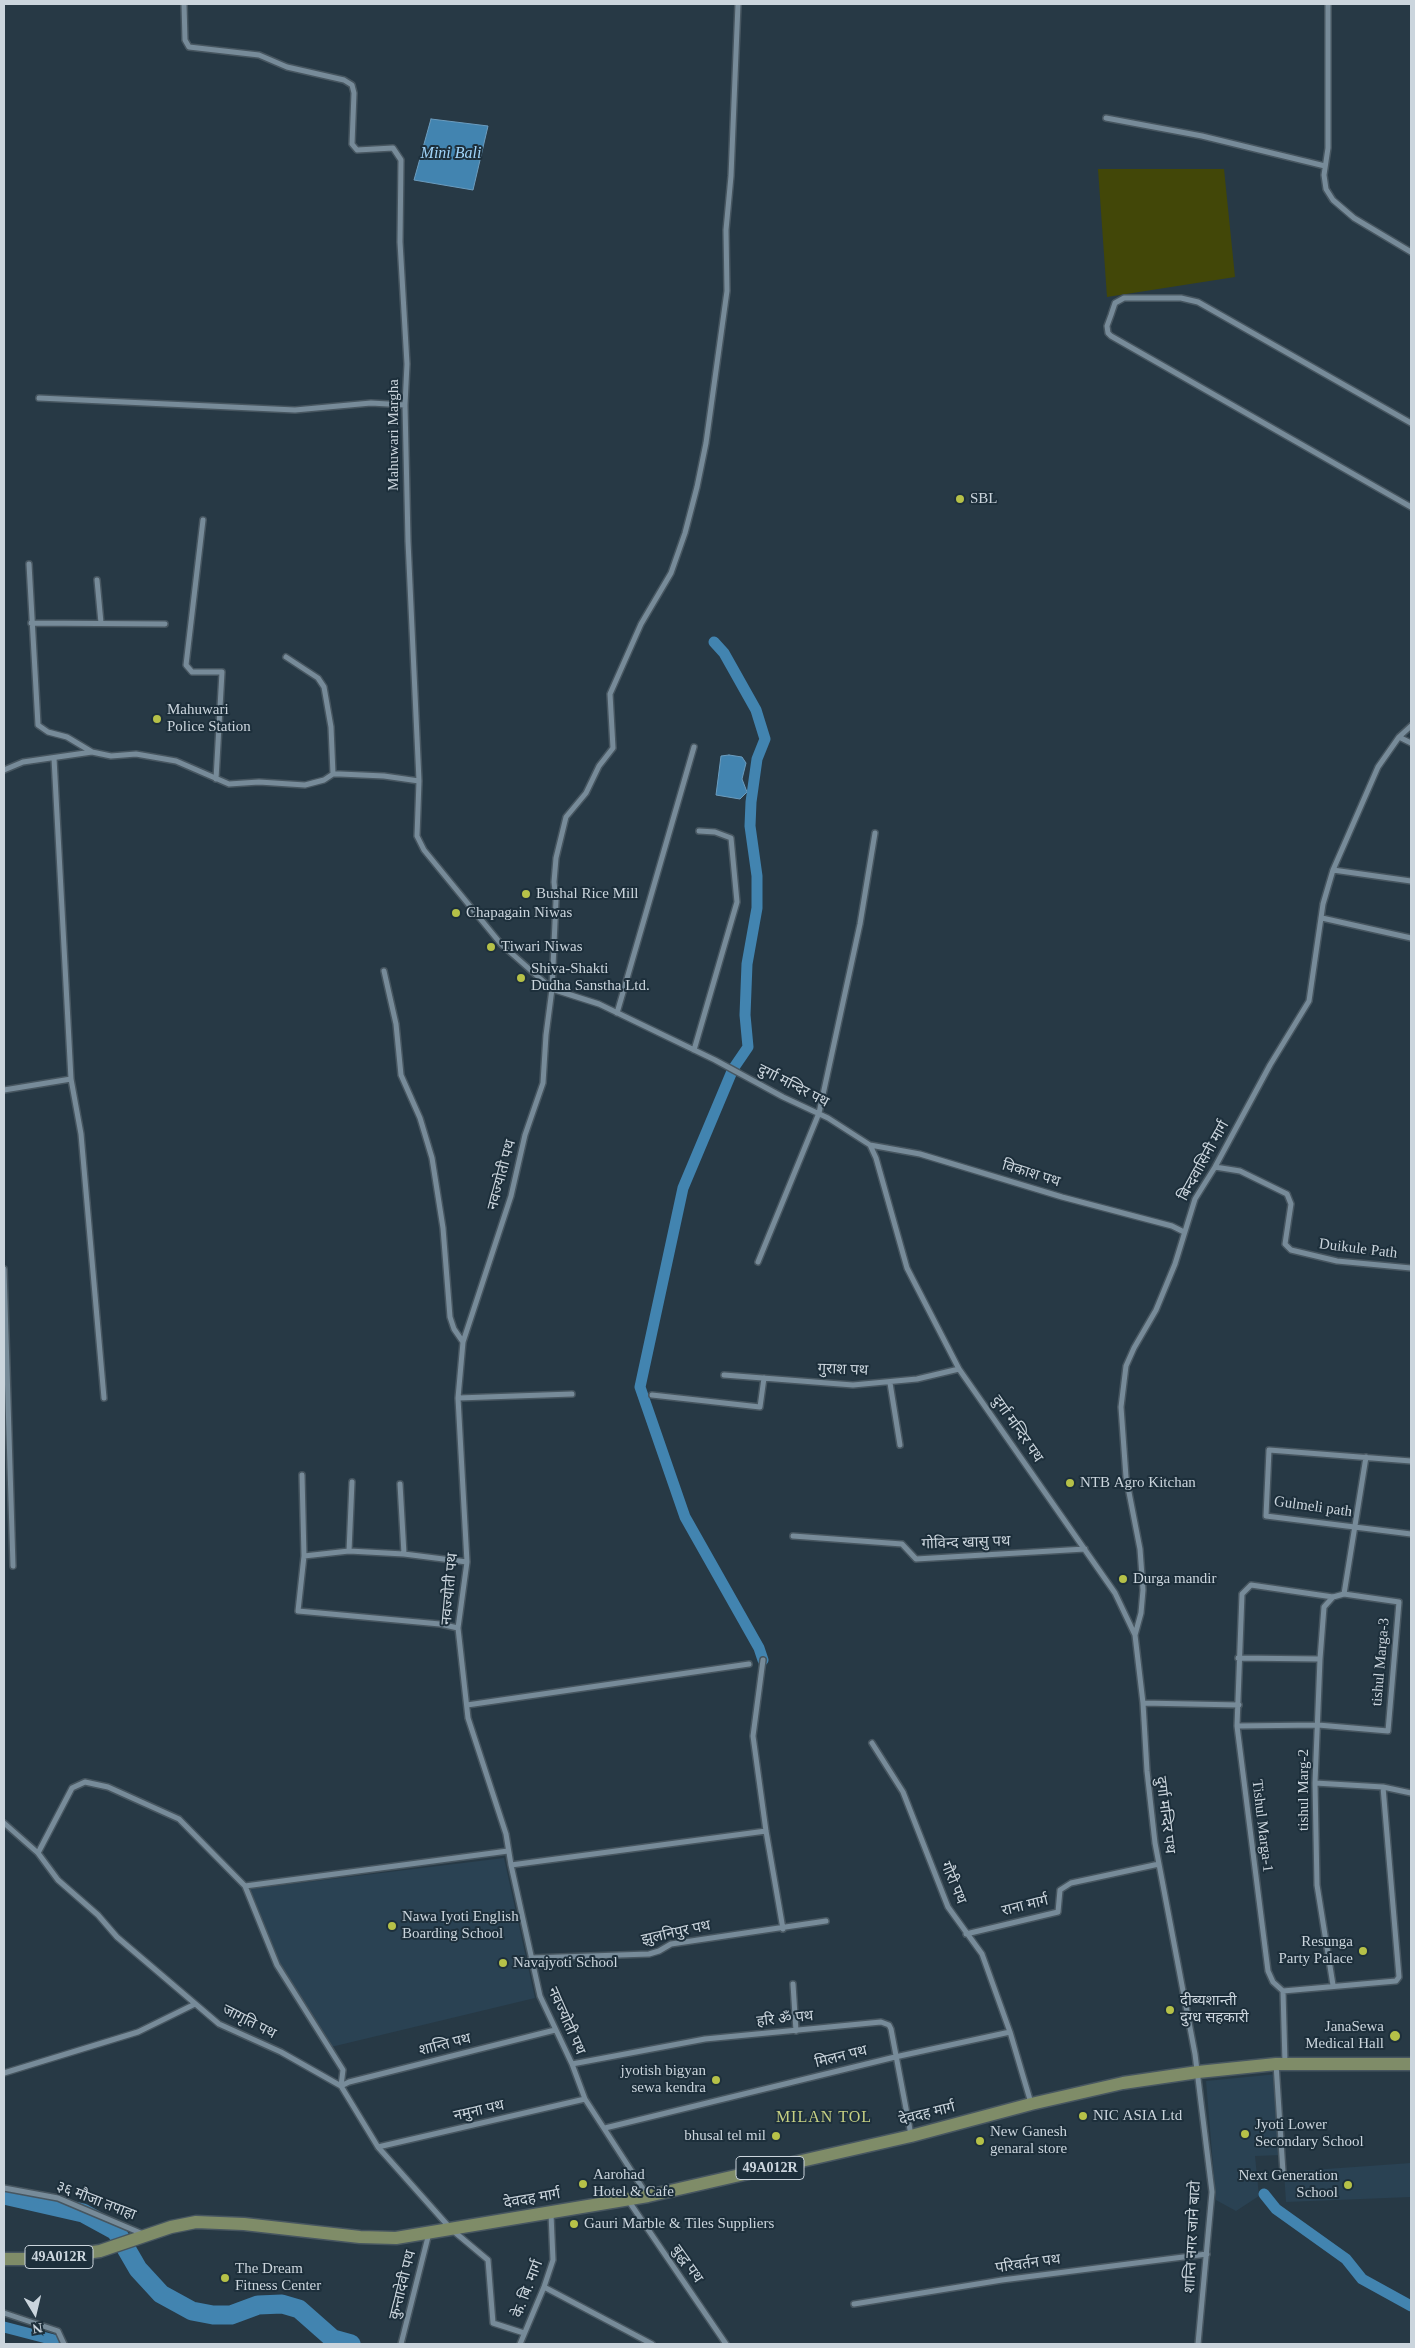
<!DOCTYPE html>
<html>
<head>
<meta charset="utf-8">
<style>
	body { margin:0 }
	#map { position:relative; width:1415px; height:2348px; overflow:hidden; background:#273945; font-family:"Times New Roman",serif }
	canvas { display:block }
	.frame { position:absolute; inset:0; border:5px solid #cbd5dd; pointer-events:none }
	.north { position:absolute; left:10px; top:2288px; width:50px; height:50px; -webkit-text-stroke:4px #1d2f3b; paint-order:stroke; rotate:171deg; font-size:14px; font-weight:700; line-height:20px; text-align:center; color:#cbd5dd }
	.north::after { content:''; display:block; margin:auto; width:18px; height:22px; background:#cbd5dd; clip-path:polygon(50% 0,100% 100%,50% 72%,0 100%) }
</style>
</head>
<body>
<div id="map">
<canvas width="1415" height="2348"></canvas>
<div class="frame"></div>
<div class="north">N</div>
</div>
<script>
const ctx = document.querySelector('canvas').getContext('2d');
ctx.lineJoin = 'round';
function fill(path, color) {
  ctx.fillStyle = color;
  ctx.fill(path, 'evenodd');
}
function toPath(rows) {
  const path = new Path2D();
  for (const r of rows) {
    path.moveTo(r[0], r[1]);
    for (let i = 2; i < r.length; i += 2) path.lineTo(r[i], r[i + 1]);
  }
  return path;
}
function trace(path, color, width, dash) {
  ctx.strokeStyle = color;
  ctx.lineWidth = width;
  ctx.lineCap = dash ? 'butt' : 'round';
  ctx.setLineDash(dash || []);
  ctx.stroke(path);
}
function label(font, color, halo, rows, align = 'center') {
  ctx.font = font + ' "Times New Roman","Noto Sans Devanagari",serif';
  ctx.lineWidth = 4;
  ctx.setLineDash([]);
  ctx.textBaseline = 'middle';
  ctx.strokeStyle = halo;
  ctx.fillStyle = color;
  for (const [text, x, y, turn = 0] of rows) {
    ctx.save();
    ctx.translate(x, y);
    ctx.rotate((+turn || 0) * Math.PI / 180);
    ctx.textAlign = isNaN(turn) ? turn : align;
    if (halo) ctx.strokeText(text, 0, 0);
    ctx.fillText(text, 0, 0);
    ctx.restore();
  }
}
fill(toPath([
	[504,1858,535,1998,331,2047,279,1963,250,1889],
	[1278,2074,1281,2155,1255,2156,1259,2196,1236,2211,1216,2200,1206,2081],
	[1411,2163,1411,2197,1286,2202,1284,2172]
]), '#2a4253');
fill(toPath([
	[1098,169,1224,169,1235,277,1107,297]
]), '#424708');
const water = toPath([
	[431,119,488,126,473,190,414,180,431,119],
	[729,755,742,757,746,763,742,779,747,792,740,799,716,795,721,756,729,755]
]);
fill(water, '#4284b0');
trace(water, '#6b9cbe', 1);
trace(toPath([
	[714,642,724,653,756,710,765,739,757,759,751,802,750,826,757,876,757,908,747,964,745,1015,748,1047,733,1069,683,1188,640,1387,685,1517,759,1648,763,1660],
	[1264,2194,1276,2209,1346,2259,1362,2279,1411,2306],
	[4,2327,54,2340]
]), '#4284b0', 11);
trace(toPath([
	[4,2195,83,2213,116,2231,138,2269,161,2294,192,2311,213,2315,231,2315,258,2305,282,2304,299,2309,333,2339,351,2344]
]), '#4284b0', 19);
const street = toPath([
	[184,4,185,40,189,47,259,55,287,67,344,80,352,85,354,93,352,144,357,150,393,148,401,160,400,242,407,364,405,405,408,541,419,781,417,836,424,850,501,944,552,989,599,1004,715,1060,783,1097,828,1118,870,1145,876,1158,907,1268,959,1369,1115,1593,1135,1635,1143,1703,1147,1771,1155,1843,1195,2054,1212,2192,1198,2344],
	[1328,4,1328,148,1324,175,1326,189,1333,200,1354,218,1411,252],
	[1106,118,1202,136,1325,166],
	[39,398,295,410,371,403,405,405],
	[1411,423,1198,302,1181,298,1124,298,1115,303,1111,315,1107,326,1108,333,1111,336,1411,507],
	[203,520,186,665,192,672,222,672,216,779],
	[29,564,38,725,48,732,67,737,92,752],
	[97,580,101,623],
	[31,623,165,624],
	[286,657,318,678,324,687,331,727,333,774],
	[1399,737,1411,743],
	[54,758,71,1079,81,1134,104,1398],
	[4,770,23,762,92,752,111,756,136,754,176,761,229,784,259,782,305,785,324,780,333,774,340,774,384,776,419,781],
	[1333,870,1411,881],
	[1322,918,1411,938],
	[384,971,396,1024,401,1075,420,1118,432,1158,443,1228,450,1317,454,1329,463,1342],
	[617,1013,694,747],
	[694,1050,737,902,731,838,715,832,699,831],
	[4,1090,71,1079],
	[870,1145,920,1154,1062,1197,1172,1226,1184,1232],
	[1215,1167,1240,1171,1287,1194,1291,1204,1285,1244,1291,1250,1337,1261,1411,1268],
	[758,1262,819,1113,860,924,875,833],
	[4,1269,13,1566],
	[724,1375,853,1385,917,1379,959,1369],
	[890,1383,900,1445],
	[652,1395,760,1407,764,1378],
	[458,1398,572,1394],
	[1411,1461,1269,1450,1266,1516,1411,1534],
	[302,1475,304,1556],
	[400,1484,404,1554],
	[793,1536,902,1544,916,1559,1085,1549],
	[349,1551,352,1482],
	[1344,1594,1366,1457],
	[458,1628,440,1624,298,1611,304,1556,349,1551,404,1554,467,1562],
	[1135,1635,1141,1613,1143,1590,1140,1549,1126,1477,1121,1407,1126,1366,1134,1348,1156,1310,1175,1264,1195,1199,1215,1167,1270,1065,1309,1001,1323,904,1333,870,1378,767,1399,737,1411,726],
	[1238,1658,1320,1659],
	[763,1660,753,1736,766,1831,783,1929],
	[1143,1703,1239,1705],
	[467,1705,749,1664],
	[1237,1726,1318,1725,1388,1731,1399,1602,1344,1594,1333,1597,1251,1585,1242,1594,1237,1726,1268,1971,1273,1982,1283,1991],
	[872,1743,903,1792,948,1907,982,1954,1010,2032],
	[1315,1783,1383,1787,1411,1793],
	[4,1823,38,1853,58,1880,98,1915,117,1937,219,2024,281,2052,341,2086,378,2147,451,2229,488,2260,493,2323,524,2333],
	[38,1853,72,1788,85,1782,108,1787,179,1819,245,1886,277,1965,343,2070,341,2086],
	[511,1865,766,1831],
	[245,1886,508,1851],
	[966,1934,1058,1912,1060,1890,1071,1883,1159,1864],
	[531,1958,649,1954,659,1951,671,1944,826,1921],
	[793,1984,796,2031],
	[1333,1985,1317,1885,1315,1783,1320,1659,1324,1607,1333,1597],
	[1285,2063,1283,1991,1396,1981,1399,1977,1383,1787],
	[572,2064,705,2039,881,2022,889,2025,891,2029,911,2135],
	[1276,2064,1283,2172],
	[4,2073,138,2032,195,2004],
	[341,2086,349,2082,555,2030],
	[605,2128,895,2057,1010,2032,1031,2103],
	[378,2147,585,2099],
	[4,2188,58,2198,143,2234],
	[647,2195,585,2099,572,2064,540,1996,511,1865,506,1834,468,1718,458,1628,467,1562,458,1398,463,1342,511,1196,525,1135,543,1083,546,1035,552,989,556,900,554,882,556,858,566,817,586,793,599,766,613,748,610,694,641,624,671,573,685,533,697,487,706,443,727,291,726,230,731,176,738,4],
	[628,2200,726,2344],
	[544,2287,652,2344],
	[854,2304,1002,2280,1207,2254],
	[4,2313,58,2331,64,2344],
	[401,2344,429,2233],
	[520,2344,544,2287,553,2260,551,2214]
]);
const primary = toPath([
	[4,2259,45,2259,100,2251,171,2227,196,2222,244,2224,360,2237,396,2238,648,2196,911,2136,1031,2104,1123,2083,1198,2072,1276,2064,1411,2064]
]);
trace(street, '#475660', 8);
trace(primary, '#475660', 15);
trace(street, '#778b99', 5);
trace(primary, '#7f8c68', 12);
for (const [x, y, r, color] of [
	[960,499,5,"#b6c148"],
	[157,719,5,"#b6c148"],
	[526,894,5,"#b6c148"],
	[456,913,5,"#b6c148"],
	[491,947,5,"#b6c148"],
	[521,978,5,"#b6c148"],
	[1070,1483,5,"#b6c148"],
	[1123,1579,5,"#b6c148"],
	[392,1926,5,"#b6c148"],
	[1363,1951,5,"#b6c148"],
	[503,1963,5,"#b6c148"],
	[1170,2010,5,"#b6c148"],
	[1395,2036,6,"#b6c148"],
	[716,2080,5,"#b6c148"],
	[1083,2116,5,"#b6c148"],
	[1245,2134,5,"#b6c148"],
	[776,2136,5,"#b6c148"],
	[980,2141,5,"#b6c148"],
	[583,2184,5,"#b6c148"],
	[1348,2185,5,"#b6c148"],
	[574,2224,5,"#b6c148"],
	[225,2278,5,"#b6c148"]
]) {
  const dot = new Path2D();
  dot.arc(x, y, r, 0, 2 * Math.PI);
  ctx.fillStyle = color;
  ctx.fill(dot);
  trace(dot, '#1d2f3b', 2);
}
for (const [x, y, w] of [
	[770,2168,68],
	[59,2257,68]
]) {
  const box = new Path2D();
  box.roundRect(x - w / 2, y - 11.5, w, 23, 4);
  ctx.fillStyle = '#1d2f3b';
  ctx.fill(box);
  trace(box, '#cbd5dd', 1);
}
label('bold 14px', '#cbd5dd', null, [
	["49A012R",770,2168],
	["49A012R",59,2257]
]);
label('15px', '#cbd5dd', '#1d2f3b', [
	["Mahuwari Margha",394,435,-90],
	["दुर्गा मन्दिर पथ",793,1086,27],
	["बिन्दवासिनी मार्ग",1204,1161,-61],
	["विकाश पथ",1031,1174,17],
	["नवज्योती पथ",502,1175,-75],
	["Duikule Path",1358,1249,7],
	["गुराश पथ",843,1370,2],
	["दुर्गा मन्दिर पथ",1017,1429,55],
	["Gulmeli path",1313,1507,8],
	["गोविन्द खासु पथ",966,1543,-2],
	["नवज्योती पथ",450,1589,-85],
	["tishul Marga-3",1381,1662,-85],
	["tishul Marg-2",1304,1790,-90],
	["दुर्गा मन्दिर पथ",1165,1815,83],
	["Tishul Marga-1",1262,1826,83],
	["गौरी पथ",953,1883,67],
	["राना मार्ग",1025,1906,-14],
	["झुलनिपुर पथ",676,1933,-12],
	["हरि ॐ पथ",785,2019,-6],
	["नवज्योती पथ",566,2021,66],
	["जागृति पथ",249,2022,27],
	["शान्ति पथ",445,2045,-14],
	["मिलन पथ",841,2057,-14],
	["नमुना पथ",479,2111,-13],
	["देवदह मार्ग",927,2114,-14],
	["देवदह मार्ग",532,2199,-10],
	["३६ मौजा तपाहा",96,2201,21],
	["शान्ति नगर जाने बाटो",1193,2237,-87],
	["बुद्ध पथ",687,2264,55],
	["परिवर्तन पथ",1028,2264,-8],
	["कुन्तादेवी पथ",403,2285,-76],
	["के. बि. मार्ग",528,2289,-69]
]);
label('15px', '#cbd5dd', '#1d2f3b', [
	["SBL",970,499],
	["Mahuwari",167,710],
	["Police Station",167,727],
	["Bushal Rice Mill",536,894],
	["Chapagain Niwas",466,913],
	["Tiwari Niwas",501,947],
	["Shiva-Shakti",531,969],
	["Dudha Sanstha Ltd.",531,986],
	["NTB Agro Kitchan",1080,1483],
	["Durga mandir",1133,1579],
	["Nawa Iyoti English",402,1917],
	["Boarding School",402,1934],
	["Resunga",1353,1942,"right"],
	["Party Palace",1353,1959,"right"],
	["Navajyoti School",513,1963],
	["दीब्यशान्ती",1180,2001],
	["दुग्ध सहकारी",1180,2018],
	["JanaSewa",1384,2027,"right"],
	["Medical Hall",1384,2044,"right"],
	["jyotish bigyan",706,2071,"right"],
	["sewa kendra",706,2088,"right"],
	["NIC ASIA Ltd",1093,2116],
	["Jyoti Lower",1255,2125],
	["Secondary School",1255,2142],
	["New Ganesh",990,2132],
	["genaral store",990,2149],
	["bhusal tel mil",766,2136,"right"],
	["Aarohad",593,2175],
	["Hotel & Cafe",593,2192],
	["Next Generation",1338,2176,"right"],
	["School",1338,2193,"right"],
	["Gauri Marble & Tiles Suppliers",584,2224],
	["The Dream",235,2269],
	["Fitness Center",235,2286]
], 'left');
label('italic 16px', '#a0d4f9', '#1d2f3b', [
	["Mini Bali",451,154]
]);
ctx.letterSpacing = '1px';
label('16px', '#c6d083', '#1d2f3b', [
	["MILAN TOL",824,2118]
]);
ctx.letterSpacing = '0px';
</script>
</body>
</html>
